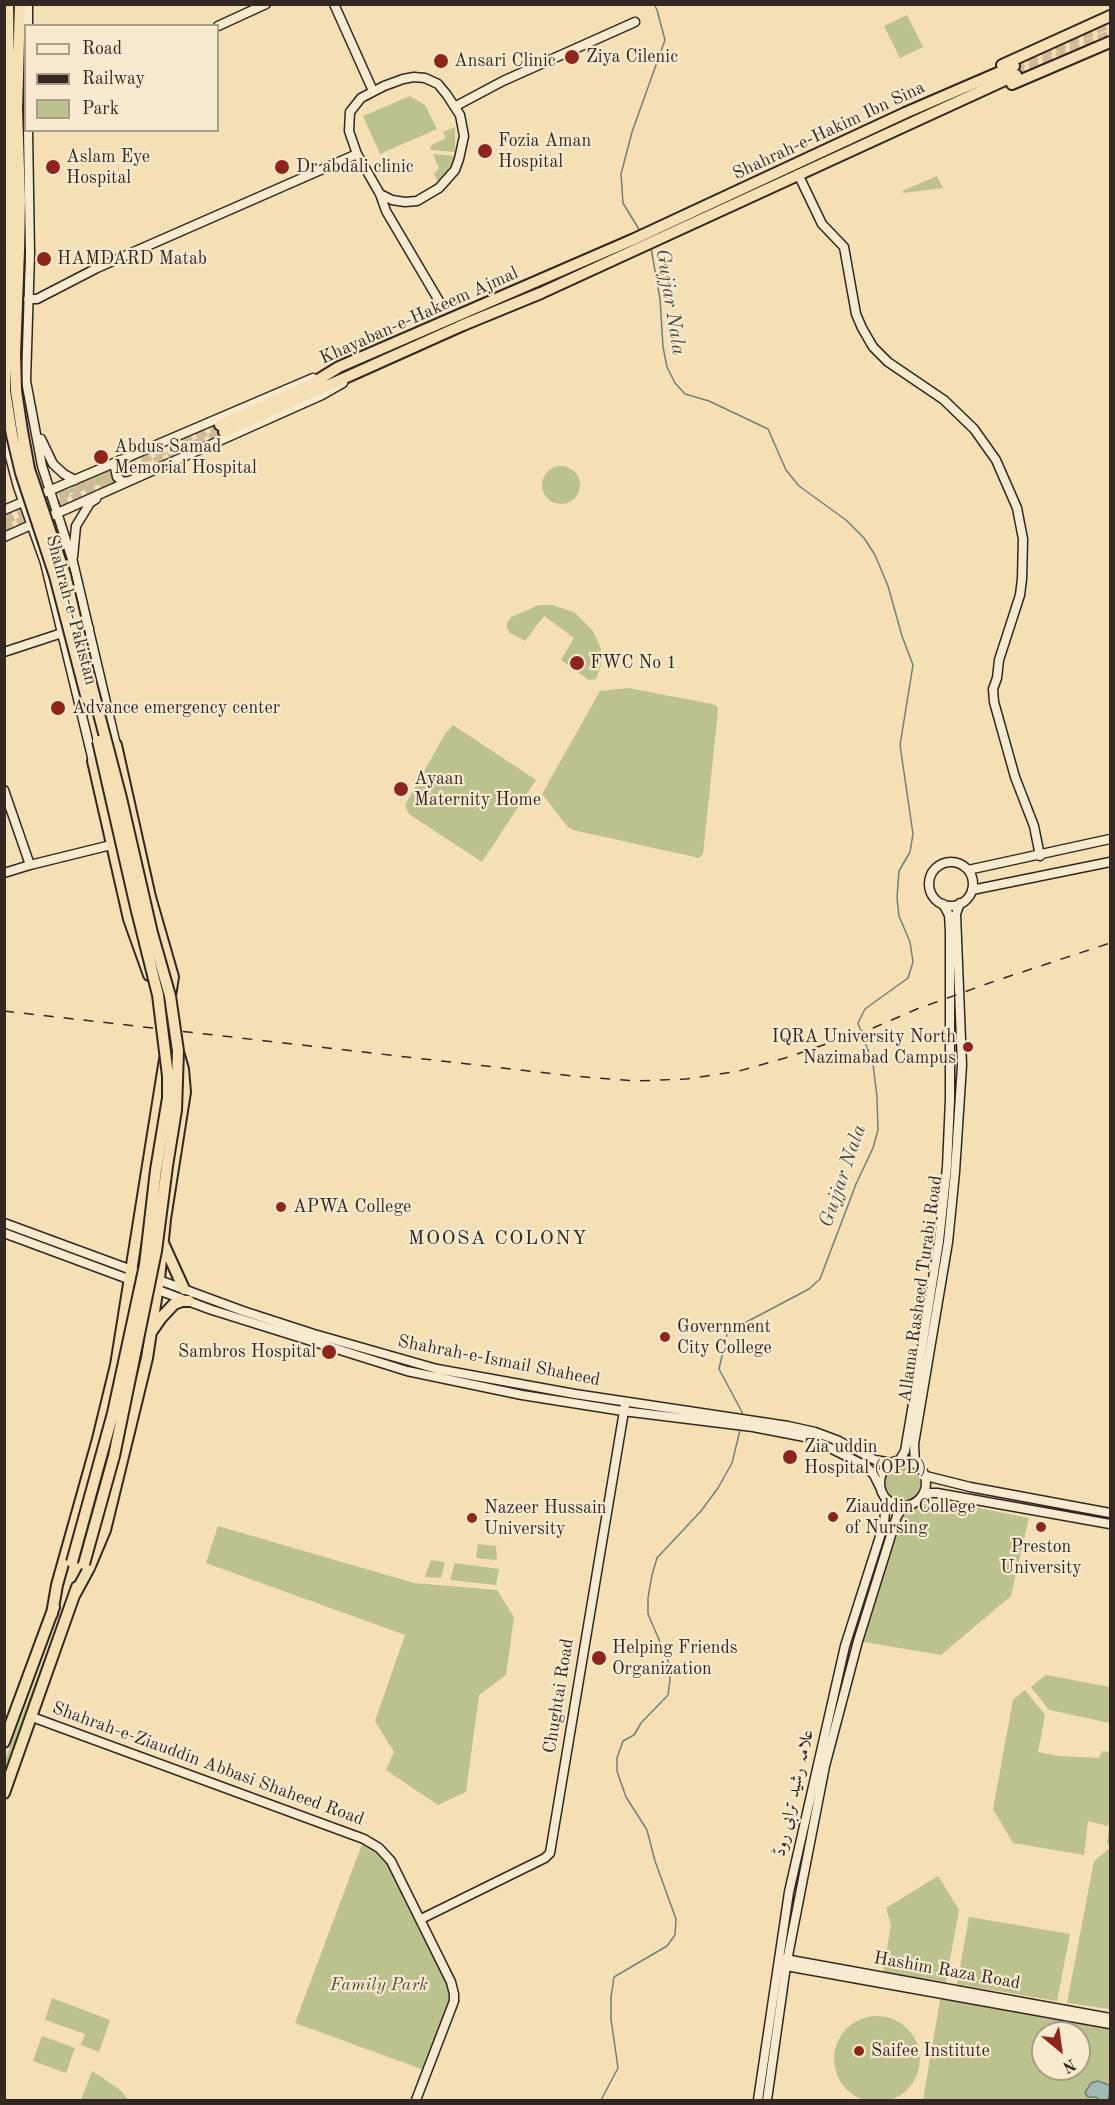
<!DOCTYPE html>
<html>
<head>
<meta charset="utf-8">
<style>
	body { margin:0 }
	#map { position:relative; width:1115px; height:2105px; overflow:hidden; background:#f5dfb4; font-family:"Old Standard TT",serif }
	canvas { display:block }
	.frame { position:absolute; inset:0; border:6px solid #332722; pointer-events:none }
	.legend { position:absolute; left:24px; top:24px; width:195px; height:108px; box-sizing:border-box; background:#f8eace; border:2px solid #a99c89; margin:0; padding:8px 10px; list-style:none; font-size:18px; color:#332722 }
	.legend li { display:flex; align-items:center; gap:12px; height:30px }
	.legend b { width:30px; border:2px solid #a99c89 }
	.north { position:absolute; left:1031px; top:2021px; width:60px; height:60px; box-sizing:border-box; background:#f8eace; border:2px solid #a99c89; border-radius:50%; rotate:151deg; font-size:16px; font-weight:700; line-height:24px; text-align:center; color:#332722 }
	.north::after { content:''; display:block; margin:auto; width:21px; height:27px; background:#8f2418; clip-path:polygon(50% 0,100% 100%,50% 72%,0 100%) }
</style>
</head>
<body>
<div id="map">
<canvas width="1115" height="2105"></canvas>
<div class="frame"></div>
<ul class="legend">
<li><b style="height:8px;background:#f8eace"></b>Road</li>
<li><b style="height:8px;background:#332722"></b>Railway</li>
<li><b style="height:16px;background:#bbc28d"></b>Park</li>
</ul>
<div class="north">N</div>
</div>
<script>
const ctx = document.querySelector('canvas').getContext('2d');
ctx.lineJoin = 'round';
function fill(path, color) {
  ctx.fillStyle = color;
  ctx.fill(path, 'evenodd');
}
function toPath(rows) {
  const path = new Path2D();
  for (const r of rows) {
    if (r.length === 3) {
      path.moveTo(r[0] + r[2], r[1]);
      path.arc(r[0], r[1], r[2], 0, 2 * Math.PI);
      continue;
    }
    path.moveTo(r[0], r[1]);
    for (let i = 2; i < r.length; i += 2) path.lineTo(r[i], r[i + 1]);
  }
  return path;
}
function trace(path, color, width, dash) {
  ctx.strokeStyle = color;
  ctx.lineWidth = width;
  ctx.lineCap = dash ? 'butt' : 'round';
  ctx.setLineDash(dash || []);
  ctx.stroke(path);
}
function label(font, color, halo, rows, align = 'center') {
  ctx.font = font + ' "Old Standard TT",Amiri,serif';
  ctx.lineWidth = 4.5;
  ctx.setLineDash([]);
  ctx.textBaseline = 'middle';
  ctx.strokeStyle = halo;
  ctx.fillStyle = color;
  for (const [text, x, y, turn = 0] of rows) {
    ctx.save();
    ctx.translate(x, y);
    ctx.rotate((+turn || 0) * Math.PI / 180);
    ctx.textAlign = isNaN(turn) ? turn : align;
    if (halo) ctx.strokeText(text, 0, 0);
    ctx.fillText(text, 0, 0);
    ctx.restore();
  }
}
fill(toPath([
	[907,15,923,47,900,58,884,26],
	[410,96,425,105,437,129,380,154,363,116],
	[455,127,455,152,431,150,430,146,446,138,443,132],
	[433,154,455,156,446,174,440,180,437,180,434,173,439,169],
	[937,176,943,188,903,193,902,191],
	[561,485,19],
	[108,468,114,483,104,483,64,495,62,493],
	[539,605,552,605,574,612,593,631,601,649,601,665,596,679,589,680,561,660,574,638,544,616,525,641,510,633,507,628,507,623,511,617],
	[628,688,712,704,717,706,718,710,703,854,699,858,573,830,567,826,542,794,600,691],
	[453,725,536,780,482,862,409,814,405,805,445,734],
	[903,1483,18],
	[948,1502,1029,1518,1011,1596,941,1655,858,1641,897,1520,918,1505],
	[218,1526,414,1583,497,1590,514,1617,506,1675,479,1695,466,1792,438,1805,386,1770,394,1752,375,1721,405,1635,206,1563],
	[478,1544,496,1546,497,1560,476,1558],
	[431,1560,445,1562,441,1578,425,1577],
	[455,1563,499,1569,496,1585,450,1580],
	[67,1599,54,1642,5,1783,5,1760],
	[1046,1675,1110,1687,1110,1723,1049,1710,1031,1687],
	[1025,1690,1045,1715,1038,1752,1058,1756,1099,1758,1102,1751,1110,1752,1110,2009,1067,2003,1094,1861,1110,1848,1107,1843,1110,1821,1108,1826,1088,1821,1084,1855,1013,1843,993,1809,1013,1700],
	[364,1839,391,1861,454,1994,427,2071,295,2023],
	[938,1876,959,1910,946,1982,883,1972,891,1925,886,1908],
	[969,1917,1070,1934,1057,2001,957,1984],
	[945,1995,1110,2025,1110,2100,923,2100,940,2000],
	[1043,2033,1079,2033,1079,2069,1043,2069],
	[52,1998,110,2020,99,2052,81,2045,85,2034,45,2020],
	[877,2059,43],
	[42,2036,75,2048,66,2073,33,2061],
	[92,2071,119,2089,129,2100,81,2100]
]), '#bbc28d');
const water = toPath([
	[1098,2081,1109,2085,1110,2089,1108,2100,1099,2100,1096,2097,1088,2097,1085,2093,1091,2083,1098,2081]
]);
fill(water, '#a0bab7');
trace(water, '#747f7b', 1.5);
trace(toPath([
	[640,231,623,203,621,174,632,132,665,40,657,10,654,4],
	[651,248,660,299,663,347,667,367,675,383,685,394,709,401,768,429,786,470,799,486,846,520,864,538,875,555,888,586,902,636,913,665,900,745,913,834,910,852,899,871,897,898,899,916,910,942,913,962,908,978,865,1009,858,1023,873,1064,877,1097,878,1130,873,1148,856,1184,820,1279,809,1289,737,1327,727,1334,719,1369,742,1412,742,1416],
	[601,2100,618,2068,611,2019,611,1997,614,1977,667,1946,675,1935,676,1919,655,1861,647,1830,626,1797,617,1771,617,1758,623,1741,634,1735,641,1723,668,1695,670,1680,669,1663,648,1614,648,1598,652,1575,657,1558,701,1511,718,1488,732,1463,740,1430]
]), '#747f7b', 1.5);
trace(toPath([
	[1014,66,1110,23],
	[1016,75,1110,35],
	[4,520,220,425],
	[4,530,224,432]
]), '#ceba97', 10, [10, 5]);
const secondary = toPath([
	[334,4,373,91],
	[28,26,28,4],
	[218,26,266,4],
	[456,106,503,81,635,22],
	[28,130,30,254,26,381,42,466,73,562,116,745],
	[798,174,822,224,844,247,856,314,862,328,873,347,888,362,944,400,974,429,996,460,1017,508,1023,539,1022,579,1020,595,999,660,997,678,993,689,994,702,1015,777,1034,826,1040,856],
	[380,194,392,200,405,202,417,201,439,188,455,170,459,159,464,136,460,115,447,95,438,84,425,78,414,77,403,79,384,86,361,98,350,112,349,131,357,154,380,194,386,211,442,306],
	[28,299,37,299,97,268,357,154],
	[4,434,18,487,45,563,93,761],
	[41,439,53,464,64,474,75,480],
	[120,460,115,468,117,477,123,482,129,481],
	[4,510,313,378],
	[4,537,322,395,343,383],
	[73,557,76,526,90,503,96,499],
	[4,652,62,633,89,628],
	[4,790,30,865],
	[951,884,22],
	[968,870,1110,839],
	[4,873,30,865,107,846],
	[972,890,1110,862],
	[4,1223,243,1311,314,1334,437,1369,575,1394,788,1426,815,1432,839,1441,875,1460,892,1463],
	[4,1233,212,1310,407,1371,522,1395,623,1411,753,1427,810,1438,866,1466,874,1475,880,1487],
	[903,1483,23],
	[899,1461,905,1451,912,1410,939,1241,947,1167,950,1099,950,931,949,915,943,904],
	[915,1464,914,1444,948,1242,955,1172,962,1065,956,914,960,903],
	[926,1476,970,1487,1110,1513],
	[924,1493,937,1493,1110,1524],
	[32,1717,364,1839,379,1848,391,1861,451,1982,454,1994,454,2001,416,2100],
	[421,1919,545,1858,550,1853,625,1405],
	[785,1959,1110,2018],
	[786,1966,1110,2024],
	[758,2100,789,1892,845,1646,884,1524,886,1499],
	[767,2100,786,1966,825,1766,858,1641,897,1516,903,1507]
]);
const highway = toPath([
	[8,4,11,250],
	[1002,65,1110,16],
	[1012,84,1110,42],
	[19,250,20,200,17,110,20,4],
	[220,425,308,386,339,367,632,240,905,113,1014,66],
	[224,432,463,325,541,293,1016,75],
	[116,745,150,897,173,977,170,996],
	[93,761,129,919,149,975],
	[163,1243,184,1289],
	[152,1331,161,1318,174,1304,182,1301,189,1301],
	[75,1594,89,1568,105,1530,147,1358,159,1279,165,1219,185,1092,183,1069,179,1055],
	[52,1614,57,1585,98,1439,116,1365,165,1059],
	[4,1742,54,1607],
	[4,1793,77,1587]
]);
trace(secondary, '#332722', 11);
trace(highway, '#332722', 14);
trace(secondary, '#f8eace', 8);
trace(highway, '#f5dfb4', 10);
trace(toPath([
	[4,1011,573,1076,635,1081,686,1079,739,1071,785,1058,873,1028,917,1009,995,981,1110,943]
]), '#332722', 1.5, [10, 10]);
const highwayBridge = toPath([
	[11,250,6,333,5,391,12,435,21,473,55,576,87,699],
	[19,250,15,354,16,391,22,431,29,469,65,575,87,668,121,798,152,933,170,996,178,1051,176,1110,167,1166,156,1251,114,1456,84,1564],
	[72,1562,113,1413,145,1265,156,1170,168,1098,168,1076,158,995,136,907,98,741]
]);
trace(highwayBridge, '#332722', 14, []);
trace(highwayBridge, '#f5dfb4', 10);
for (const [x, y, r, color] of [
	[572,57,8,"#8f2418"],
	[441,61,8,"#8f2418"],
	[485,151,8,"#8f2418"],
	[53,167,8,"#8f2418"],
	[282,167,8,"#8f2418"],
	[44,259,8,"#8f2418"],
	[101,457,8,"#8f2418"],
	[577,663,8,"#8f2418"],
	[58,708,8,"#8f2418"],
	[401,789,8,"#8f2418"],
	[968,1047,6,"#8f2418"],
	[281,1207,6,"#8f2418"],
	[665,1337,6,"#8f2418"],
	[329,1352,8,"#8f2418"],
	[790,1457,8,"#8f2418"],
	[833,1517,6,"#8f2418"],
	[472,1518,6,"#8f2418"],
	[1041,1527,6,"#8f2418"],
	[599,1658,8,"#8f2418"],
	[859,2051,6,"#8f2418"]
]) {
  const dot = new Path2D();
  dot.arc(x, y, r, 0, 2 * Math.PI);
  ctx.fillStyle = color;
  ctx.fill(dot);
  trace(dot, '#f8eace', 2);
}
label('18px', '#332722', '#f8eace', [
	["Ziya Cilenic",586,57],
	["Ansari Clinic",454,61],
	["Fozia Aman",498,141],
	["Hospital",498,162],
	["Aslam Eye",66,157],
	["Hospital",66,178],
	["Dr abdali clinic",296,167],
	["HAMDARD Matab",57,259],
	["Abdus Samad",114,447],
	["Memorial Hospital",114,468],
	["FWC No 1",590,663],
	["Advance emergency center",72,708],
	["Ayaan",414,779],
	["Maternity Home",414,800],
	["IQRA University North",956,1037,"right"],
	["Nazimabad Campus",956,1058,"right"],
	["APWA College",293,1207],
	["Government",677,1327],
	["City College",677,1348],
	["Sambros Hospital",316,1352,"right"],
	["Zia uddin",804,1447],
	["Hospital (OPD)",804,1468],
	["Ziauddin College",845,1507],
	["of Nursing",845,1528],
	["Nazeer Hussain",484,1508],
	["University",484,1529],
	["Preston",1041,1547,"center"],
	["University",1041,1568,"center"],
	["Helping Friends",612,1648],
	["Organization",612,1669],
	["Saifee Institute",871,2051]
], 'left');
label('18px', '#332722', '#f8eace', [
	["Shahrah-e-Hakim Ibn Sina",829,131,-25],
	["Khayaban-e-Hakeem Ajmal",419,316,-24],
	["Shahrah-e-Pakistan",71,610,75],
	["Allama Rasheed Turabi Road",921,1289,-82],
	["Shahrah-e-Ismail Shaheed",499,1361,11],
	["Chughtai Road",559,1696,-81],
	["Shahrah-e-Ziauddin Abbasi Shaheed Road",208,1764,20],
	["علامہ رشید ترابی روڈ",794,1793,-77],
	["Hashim Raza Road",947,1971,10]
]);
label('italic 18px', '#554e3d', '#f8eace', [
	["Family Park",379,1985]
]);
label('italic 20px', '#4e4c47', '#f8eace', [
	["Gujjar Nala",670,302,81],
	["Gujjar Nala",843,1176,-71]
]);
ctx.letterSpacing = '1.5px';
label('20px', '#332722', '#f8eace', [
	["MOOSA COLONY",498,1239]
]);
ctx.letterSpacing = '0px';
</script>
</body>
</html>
